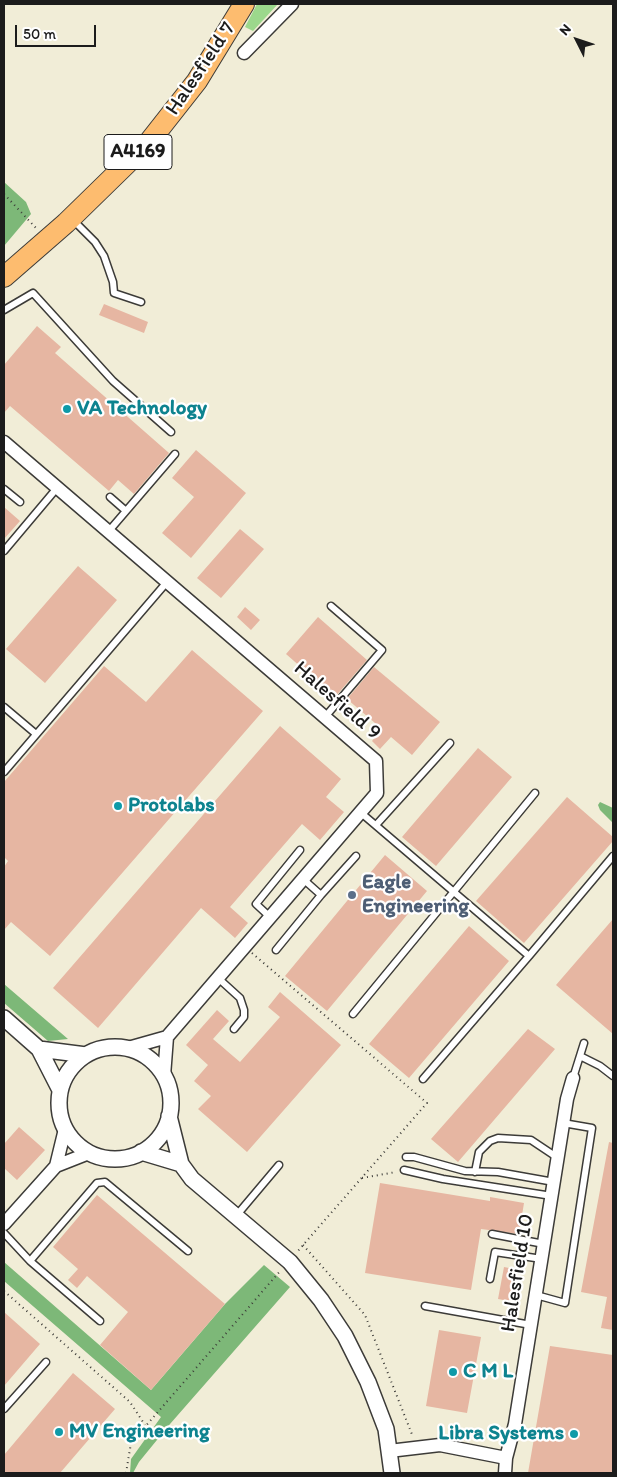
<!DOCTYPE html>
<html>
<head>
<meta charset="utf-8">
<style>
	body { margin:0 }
	#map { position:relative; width:617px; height:1477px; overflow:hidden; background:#f1edd7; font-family:Itim,sans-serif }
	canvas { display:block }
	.frame { position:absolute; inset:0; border:5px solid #1c1c1c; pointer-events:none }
	.north { position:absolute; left:552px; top:15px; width:50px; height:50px; -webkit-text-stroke:4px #fff; paint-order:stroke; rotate:311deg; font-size:14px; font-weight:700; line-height:20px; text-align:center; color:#1c1c1c }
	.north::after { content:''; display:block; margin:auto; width:18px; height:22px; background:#1c1c1c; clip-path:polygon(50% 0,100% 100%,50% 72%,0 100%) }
	.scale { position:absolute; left:15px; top:25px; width:81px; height:22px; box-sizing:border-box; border:2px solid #1c1c1c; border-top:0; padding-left:6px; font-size:15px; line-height:18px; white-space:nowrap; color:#1c1c1c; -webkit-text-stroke:4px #fff; paint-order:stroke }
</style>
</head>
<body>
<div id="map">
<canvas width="617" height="1477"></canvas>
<div class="frame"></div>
<div class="north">N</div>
<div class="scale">50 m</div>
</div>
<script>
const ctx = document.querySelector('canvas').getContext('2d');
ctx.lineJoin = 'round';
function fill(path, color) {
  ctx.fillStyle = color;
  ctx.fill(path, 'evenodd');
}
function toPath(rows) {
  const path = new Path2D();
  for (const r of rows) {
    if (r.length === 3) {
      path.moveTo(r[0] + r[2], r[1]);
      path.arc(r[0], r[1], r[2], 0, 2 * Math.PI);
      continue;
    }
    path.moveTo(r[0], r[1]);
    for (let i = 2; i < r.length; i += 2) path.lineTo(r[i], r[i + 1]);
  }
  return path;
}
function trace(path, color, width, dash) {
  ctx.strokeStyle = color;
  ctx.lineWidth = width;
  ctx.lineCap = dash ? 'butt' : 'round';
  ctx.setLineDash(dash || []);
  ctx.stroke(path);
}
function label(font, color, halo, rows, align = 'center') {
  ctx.font = font + ' Itim,sans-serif';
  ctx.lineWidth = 4.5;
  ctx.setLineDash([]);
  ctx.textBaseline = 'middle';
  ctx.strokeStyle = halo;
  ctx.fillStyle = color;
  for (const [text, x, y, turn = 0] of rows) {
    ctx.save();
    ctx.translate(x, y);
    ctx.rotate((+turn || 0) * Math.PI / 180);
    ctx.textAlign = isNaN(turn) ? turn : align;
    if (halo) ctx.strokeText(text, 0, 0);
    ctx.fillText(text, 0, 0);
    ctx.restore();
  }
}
fill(toPath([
	[257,4,278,4,253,31,245,27]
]), '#9cd88c');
fill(toPath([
	[4,182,26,202,31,214,4,246],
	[600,802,613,808,613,823,600,810,598,805],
	[4,984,68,1039,48,1041,4,1003],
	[4,1262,151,1390,225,1304,264,1265,290,1287,170,1424,139,1462,133,1473,130,1473,131,1459,161,1417,4,1281]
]), '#7db878');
fill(toPath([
	[104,304,148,322,144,333,99,315],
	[37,326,61,347,55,353,169,453,134,494,118,480,109,491,10,406,4,413,4,365],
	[196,450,246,493,191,558,162,533,194,497,172,478],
	[4,507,20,521,4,539],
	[240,529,264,549,221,598,197,578],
	[78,566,117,600,45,683,6,649],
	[245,607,260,620,251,630,237,617],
	[318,617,367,660,335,697,286,654],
	[192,650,263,711,50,956,11,922,4,930,4,867,8,861,4,857,4,782,104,666,146,702],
	[374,667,440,722,412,755,391,737,380,749,372,741,382,729,347,699],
	[280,726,341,779,326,797,344,812,320,840,302,824,230,907,248,923,235,938,201,908,98,1028,53,988],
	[478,748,512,777,436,866,402,837],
	[567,797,613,837,613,841,524,943,476,901],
	[385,855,427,891,327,1011,285,976],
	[613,919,613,1034,556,985],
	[469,926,509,961,409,1078,369,1044],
	[280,992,341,1045,247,1152,198,1109,211,1096,194,1081,208,1065,186,1045,217,1010,229,1021,213,1039,240,1062,280,1017,268,1007],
	[528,1029,555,1049,458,1162,431,1139],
	[19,1127,45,1150,17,1180,4,1168,4,1144],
	[609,1142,613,1143,613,1330,601,1328,607,1297,581,1292],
	[380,1183,490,1201,490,1197,524,1203,519,1234,481,1229,471,1290,365,1273],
	[97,1195,225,1304,151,1390,100,1345,128,1312,87,1276,77,1288,68,1280,78,1269,53,1247],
	[504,1267,514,1269,509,1301,498,1299],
	[4,1312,40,1344,4,1386],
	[439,1330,481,1337,467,1413,426,1406],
	[550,1346,613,1355,613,1473,528,1473],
	[73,1373,115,1409,60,1473,4,1473,4,1455]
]), '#e6b6a2');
const service = toPath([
	[72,219,95,242,104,256,113,282,114,293,141,302],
	[4,310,33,293,113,381,171,432],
	[4,489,20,502],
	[110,497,126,511],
	[108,532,175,454],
	[4,551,57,488],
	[4,707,36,734],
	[325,717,382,650,331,606],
	[4,772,167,582],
	[360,812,529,956,613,856],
	[376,825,450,743],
	[321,895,356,856],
	[270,917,256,904,300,850],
	[276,950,321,895,303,879],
	[218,978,240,998,244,1010,244,1017,234,1029],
	[353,1014,535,793],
	[580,1056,600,1066,613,1076],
	[573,1078,584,1043],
	[423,1079,529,956],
	[406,1157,414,1157,465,1171,498,1172,554,1182],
	[404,1170,443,1179,552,1196],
	[475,1172,479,1152,490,1141,498,1138,531,1140,558,1158],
	[236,1216,279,1165],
	[4,1233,30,1261,100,1321],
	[492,1234,544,1244],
	[30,1261,97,1183,105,1182,188,1251],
	[490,1279,495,1252,542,1259],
	[536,1295,565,1303,592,1128,563,1123],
	[425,1306,531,1325],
	[4,1409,46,1362]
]);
const minor = toPath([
	[244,53,292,4],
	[4,442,376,761,377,793,167,1037,128,1048],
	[164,1076,167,1037],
	[56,1166,65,1129],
	[4,1224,56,1166,89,1153],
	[389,1451,440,1445,506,1458],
	[505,1473,506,1458,515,1424,567,1099,573,1078]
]);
const tertiary = toPath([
	[4,1018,39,1049,60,1090],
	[115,1103,56],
	[39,1049,86,1055],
	[169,1116,181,1164,192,1179,290,1262,321,1300,345,1336,368,1382,386,1429,392,1473],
	[141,1152,181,1164]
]);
const primary = toPath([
	[4,277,66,223,149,142,197,81,244,4]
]);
trace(service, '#3c3b38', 9);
trace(minor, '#3c3b38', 15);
trace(tertiary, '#3c3b38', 18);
trace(primary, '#3c3b38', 22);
trace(toPath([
	[4,194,36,228],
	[252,953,427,1103,297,1252],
	[362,1178,396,1172],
	[303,1245,365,1315,413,1437],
	[4,1291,130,1402,145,1425],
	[126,1473,131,1443,281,1270]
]), '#3c3b38', 2, [1, 4]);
trace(service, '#fff', 6);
trace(minor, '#fff', 12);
trace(tertiary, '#fff', 15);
trace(primary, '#fdbc6f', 20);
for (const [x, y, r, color] of [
	[67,409,5,"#0f9aa8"],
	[118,806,5,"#0f9aa8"],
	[352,895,5,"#5c6f8a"],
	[453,1372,5,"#0f9aa8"],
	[59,1432,5,"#0f9aa8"],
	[574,1434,5,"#0f9aa8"]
]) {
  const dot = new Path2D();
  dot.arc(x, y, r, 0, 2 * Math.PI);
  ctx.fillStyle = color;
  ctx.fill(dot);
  trace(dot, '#fff', 2);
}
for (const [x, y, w] of [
	[138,152,68]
]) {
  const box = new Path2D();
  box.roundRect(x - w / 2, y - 17.5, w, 35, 4);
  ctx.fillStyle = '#fff';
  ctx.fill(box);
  trace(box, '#1c1c1c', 1);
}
label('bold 20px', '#1c1c1c', null, [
	["A4169",138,152]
]);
label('21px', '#1c1c1c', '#fff', [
	["Halesfield 7",201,69,-56],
	["Halesfield 9",337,701,41],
	["Halesfield 10",518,1273,-81]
]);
label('bold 21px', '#0d838f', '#fff', [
	["VA Technology",77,409],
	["Protolabs",128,806],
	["C M L",463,1372],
	["MV Engineering",69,1432],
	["Libra Systems",564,1434,"right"]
], 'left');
label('bold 21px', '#4e5e75', '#fff', [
	["Eagle",362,883],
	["Engineering",362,907]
], 'left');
</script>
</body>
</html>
